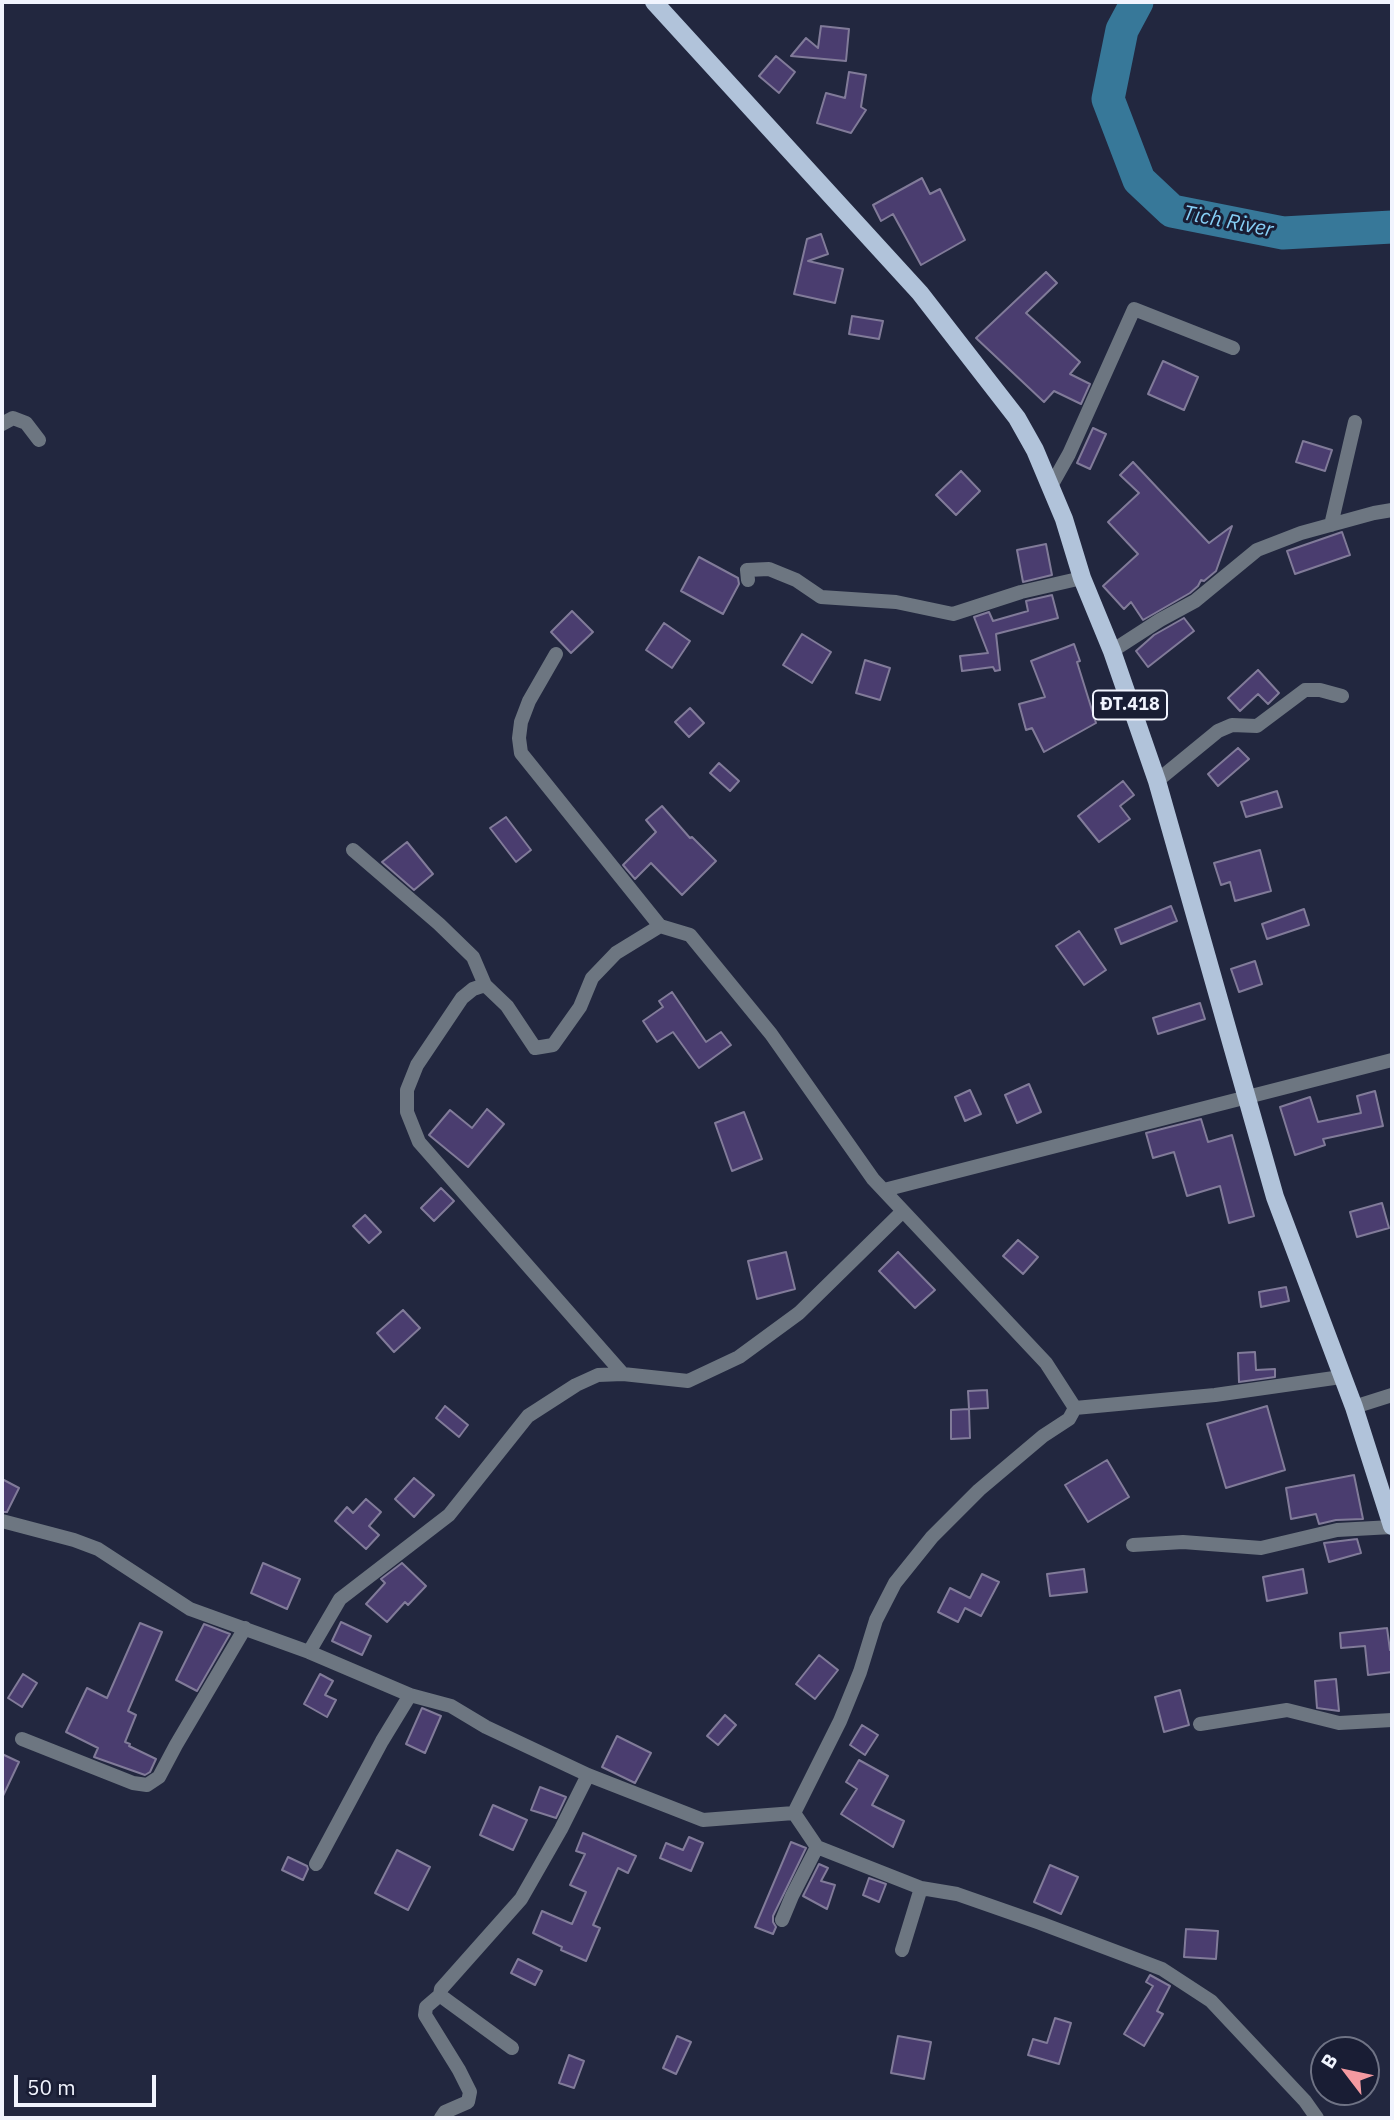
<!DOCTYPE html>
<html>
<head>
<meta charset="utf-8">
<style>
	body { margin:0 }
	#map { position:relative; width:1394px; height:2120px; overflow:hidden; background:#22273f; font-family:"IBM Plex Sans",sans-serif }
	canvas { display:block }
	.frame { position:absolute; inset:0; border:4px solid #f1f4fe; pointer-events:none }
	.north { position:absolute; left:1310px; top:2036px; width:70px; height:70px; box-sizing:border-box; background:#191d34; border:2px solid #6f7385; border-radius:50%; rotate:302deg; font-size:19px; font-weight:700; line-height:28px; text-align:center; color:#f1f4fe }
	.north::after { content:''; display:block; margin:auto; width:24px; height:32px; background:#f49aa1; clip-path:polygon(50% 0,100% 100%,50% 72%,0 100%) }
	.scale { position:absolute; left:14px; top:2075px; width:142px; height:32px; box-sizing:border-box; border:4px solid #f1f4fe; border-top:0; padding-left:9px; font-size:21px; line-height:24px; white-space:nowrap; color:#f1f4fe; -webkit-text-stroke:5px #191d34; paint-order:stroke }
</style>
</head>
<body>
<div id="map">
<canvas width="1394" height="2120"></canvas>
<div class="frame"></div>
<div class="north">B</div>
<div class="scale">50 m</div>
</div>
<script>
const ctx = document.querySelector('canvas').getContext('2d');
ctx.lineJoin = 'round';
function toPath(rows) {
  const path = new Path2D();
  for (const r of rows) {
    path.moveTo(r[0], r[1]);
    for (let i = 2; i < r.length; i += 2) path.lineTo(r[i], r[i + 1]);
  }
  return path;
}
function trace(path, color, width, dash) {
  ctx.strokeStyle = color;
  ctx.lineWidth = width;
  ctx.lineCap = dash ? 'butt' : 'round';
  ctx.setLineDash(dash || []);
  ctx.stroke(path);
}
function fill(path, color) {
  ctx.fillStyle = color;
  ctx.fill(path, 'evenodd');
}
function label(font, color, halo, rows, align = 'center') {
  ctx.font = font + ' "IBM Plex Sans",sans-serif';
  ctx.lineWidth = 6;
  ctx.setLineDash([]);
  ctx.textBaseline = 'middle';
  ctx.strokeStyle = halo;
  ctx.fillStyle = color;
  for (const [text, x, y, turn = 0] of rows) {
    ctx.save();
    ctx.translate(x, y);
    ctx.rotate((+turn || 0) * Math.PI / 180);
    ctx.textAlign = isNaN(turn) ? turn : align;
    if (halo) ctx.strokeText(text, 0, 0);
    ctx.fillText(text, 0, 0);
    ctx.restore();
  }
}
trace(toPath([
	[1137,2,1122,30,1108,99,1139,180,1172,211,1283,233,1392,227]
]), '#377899', 33);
const building = toPath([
	[821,26,849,29,846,61,791,56,806,38,818,48,821,26],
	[776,56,795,72,779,93,759,76,776,56],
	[849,72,866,75,861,107,866,110,851,133,817,123,826,93,845,98,849,72],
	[922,178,930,194,940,189,965,240,921,265,893,214,881,221,873,205,922,178],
	[821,234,828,254,808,261,843,269,835,303,794,294,807,239,821,234],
	[1046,272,1057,283,1026,313,1080,362,1070,374,1090,384,1081,404,1054,391,1044,402,976,338,1046,272],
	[852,316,883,321,879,339,849,334,852,316],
	[1163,361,1198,377,1184,410,1148,394,1163,361],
	[1093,428,1106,434,1090,469,1077,463,1093,428],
	[1303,441,1332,450,1325,471,1296,462,1303,441],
	[1133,462,1209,543,1232,526,1216,571,1204,581,1201,580,1198,586,1190,593,1143,620,1131,602,1124,609,1103,586,1138,554,1108,522,1139,493,1120,475,1133,462],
	[961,471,980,491,956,515,936,495,961,471],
	[1342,532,1350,555,1295,574,1287,551,1342,532],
	[1046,544,1052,575,1023,582,1017,550,1046,544],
	[699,557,738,578,739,584,723,614,681,591,699,557],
	[1052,595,1058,618,996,634,1000,670,995,671,993,667,962,671,960,656,988,653,974,617,989,612,993,621,1028,611,1026,601,1052,595],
	[572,611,593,632,571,653,551,632,572,611],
	[1184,618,1194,631,1148,667,1136,651,1154,635,1184,618],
	[664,623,690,641,672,668,646,650,664,623],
	[802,634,831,652,812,683,783,665,802,634],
	[1074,644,1080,661,1077,662,1096,723,1044,752,1032,728,1026,730,1019,704,1045,697,1031,661,1074,644],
	[865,660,890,668,880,700,856,693,865,660],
	[1258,670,1279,693,1268,704,1258,694,1240,711,1228,698,1258,670],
	[690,708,704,723,689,737,675,722,690,708],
	[1238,748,1249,759,1218,786,1208,774,1238,748],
	[719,763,739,781,730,791,710,773,719,763],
	[1123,781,1134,795,1120,806,1130,819,1099,842,1078,816,1123,781],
	[1277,791,1282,807,1246,817,1241,802,1277,791],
	[662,806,690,838,692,837,716,861,682,895,651,863,635,879,623,865,656,832,646,820,662,806],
	[506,817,531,850,516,862,490,828,506,817],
	[407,842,433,874,414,890,382,862,407,842],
	[1260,850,1271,891,1235,901,1230,882,1221,885,1214,863,1260,850],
	[1171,906,1177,921,1121,944,1115,929,1171,906],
	[1304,909,1309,925,1267,939,1262,924,1304,909],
	[1079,931,1106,970,1084,985,1056,946,1079,931],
	[1255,961,1262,984,1239,992,1231,969,1255,961],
	[672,992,706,1042,721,1032,731,1045,699,1068,673,1032,657,1042,643,1021,663,1007,659,1001,672,992],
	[1200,1003,1205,1019,1158,1034,1153,1018,1200,1003],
	[1029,1084,1041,1112,1017,1123,1005,1095,1029,1084],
	[970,1090,981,1114,965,1121,955,1097,970,1090],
	[1375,1091,1383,1126,1323,1139,1325,1145,1295,1155,1280,1107,1310,1097,1318,1122,1361,1113,1357,1096,1375,1091],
	[487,1109,504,1124,468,1167,429,1135,450,1110,472,1128,487,1109],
	[744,1112,762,1159,732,1171,715,1123,744,1112],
	[1201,1119,1208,1142,1232,1135,1254,1216,1229,1223,1220,1186,1187,1196,1174,1152,1153,1158,1146,1133,1201,1119],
	[441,1188,454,1201,434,1221,421,1208,441,1188],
	[1382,1203,1389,1228,1357,1237,1350,1212,1382,1203],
	[365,1215,381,1232,369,1243,353,1226,365,1215],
	[1018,1240,1038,1257,1023,1274,1003,1256,1018,1240],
	[786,1252,795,1289,757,1299,748,1261,786,1252],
	[898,1252,935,1290,915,1308,879,1271,898,1252],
	[1286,1287,1289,1301,1261,1307,1259,1292,1286,1287],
	[403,1310,420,1328,394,1352,377,1333,403,1310],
	[1255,1352,1256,1370,1275,1369,1275,1377,1239,1382,1238,1353,1255,1352],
	[987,1390,988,1408,969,1409,968,1391,987,1390],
	[445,1406,468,1425,459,1437,436,1418,445,1406],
	[1267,1406,1285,1470,1226,1488,1207,1424,1267,1406],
	[969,1409,970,1438,951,1439,951,1410,969,1409],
	[1107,1460,1129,1497,1088,1522,1065,1485,1107,1460],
	[1354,1475,1363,1519,1336,1520,1319,1524,1316,1514,1291,1519,1286,1488,1354,1475],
	[414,1478,434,1495,414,1517,395,1499,414,1478],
	[2,1479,19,1488,7,1512,2,1512,2,1479],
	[366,1499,381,1512,369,1526,379,1535,366,1549,335,1521,347,1507,353,1513,366,1499],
	[1357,1539,1361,1553,1329,1562,1324,1543,1357,1539],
	[263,1563,300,1579,287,1609,251,1593,263,1563],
	[402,1563,426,1586,408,1605,405,1602,387,1622,366,1604,385,1583,381,1579,402,1563],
	[1084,1569,1087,1592,1050,1596,1047,1574,1084,1569],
	[1303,1569,1307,1593,1267,1601,1263,1577,1303,1569],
	[982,1574,999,1582,981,1616,965,1608,958,1622,938,1612,950,1588,970,1598,982,1574],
	[341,1622,371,1636,362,1655,332,1641,341,1622],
	[140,1623,162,1632,128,1711,136,1715,125,1742,130,1744,129,1746,156,1759,150,1772,145,1775,94,1757,98,1748,66,1732,87,1688,107,1698,140,1623],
	[204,1624,230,1634,197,1691,176,1680,204,1624],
	[1387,1628,1390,1650,1392,1650,1392,1672,1368,1675,1365,1646,1341,1648,1340,1633,1387,1628],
	[819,1655,838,1670,815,1699,796,1684,819,1655],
	[23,1674,37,1683,22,1707,8,1698,23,1674],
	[320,1674,333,1681,325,1695,336,1700,327,1717,304,1704,320,1674],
	[1336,1679,1339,1711,1317,1708,1315,1681,1336,1679],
	[1180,1690,1189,1725,1164,1732,1155,1697,1180,1690],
	[422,1708,441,1716,425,1753,406,1744,422,1708],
	[725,1715,736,1725,718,1745,707,1736,725,1715],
	[862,1725,878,1735,865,1755,850,1745,862,1725],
	[617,1736,651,1753,635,1783,602,1767,617,1736],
	[2,1754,19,1762,2,1798,2,1754],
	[859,1760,888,1776,872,1805,904,1821,893,1847,841,1814,857,1789,846,1782,859,1760],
	[540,1787,566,1797,556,1818,531,1810,540,1787],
	[493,1805,527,1820,513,1850,480,1835,493,1805],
	[583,1833,636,1856,628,1873,618,1868,593,1925,600,1928,586,1961,561,1950,562,1947,533,1933,542,1911,572,1924,586,1892,570,1885,585,1854,576,1851,583,1833],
	[689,1837,703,1843,691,1871,660,1858,666,1843,683,1850,689,1837],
	[791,1842,806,1848,773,1916,773,1922,776,1927,773,1934,755,1927,791,1842],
	[397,1850,430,1867,408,1910,375,1893,397,1850],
	[288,1857,307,1866,308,1869,303,1880,282,1870,288,1857],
	[819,1864,828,1868,821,1881,835,1885,827,1909,803,1896,819,1864],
	[1050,1865,1078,1877,1061,1914,1034,1902,1050,1865],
	[869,1878,886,1884,879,1902,863,1895,869,1878],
	[1186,1929,1218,1931,1216,1959,1184,1957,1186,1929],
	[518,1959,542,1971,535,1985,511,1973,518,1959],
	[1150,1975,1170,1986,1157,2011,1163,2014,1144,2046,1124,2034,1153,1986,1146,1982,1150,1975],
	[1055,2018,1071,2023,1059,2064,1028,2055,1033,2039,1047,2043,1055,2018],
	[677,2036,691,2042,676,2074,663,2068,677,2036],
	[898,2036,931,2042,924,2079,891,2073,898,2036],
	[569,2055,584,2061,574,2088,559,2083,569,2055]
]);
fill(building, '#4a3d6f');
trace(building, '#817b99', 2);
trace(toPath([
	[2,424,13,418,26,423,39,440],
	[1051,486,1069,454,1134,309,1233,348],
	[1331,525,1355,422],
	[748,580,747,570,769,569,796,580,821,597,896,602,953,614,1021,592,1082,578],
	[1112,651,1160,620,1195,601,1257,550,1301,533,1374,513,1392,510],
	[556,654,529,701,521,722,519,738,521,753,660,926,690,935,771,1034,873,1179,1046,1363,1075,1408,1069,1419,1043,1436,979,1490,932,1537,895,1583,876,1620,860,1672,840,1721,794,1813],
	[1157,781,1218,731,1232,725,1257,726,1305,690,1320,690,1342,696],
	[353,850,439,924,473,957,485,985,507,1006,535,1048,553,1045,580,1007,592,978,616,953,660,926],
	[485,985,473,989,462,998,417,1065,407,1090,407,1112,419,1142,623,1374],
	[884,1190,1392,1060],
	[1354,1407,1392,1395],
	[1075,1408,1215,1395,1341,1377],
	[2,1521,74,1540,98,1549,190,1609,309,1652,410,1695,451,1706,486,1727,588,1775,703,1820,794,1813,817,1847,921,1888,957,1894,1040,1923,1162,1969,1211,2001,1305,2101,1317,2118],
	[1133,1545,1183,1542,1261,1548,1337,1530,1392,1527],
	[309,1652,340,1599,449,1515,528,1416,576,1385,598,1375,623,1374,688,1381,739,1357,799,1313,903,1211],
	[1200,1724,1287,1710,1339,1723,1392,1720],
	[22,1739,133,1783,147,1785,159,1777,176,1745,245,1628],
	[316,1864,382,1741,410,1695],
	[782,1920,792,1896,817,1847],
	[902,1950,921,1888],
	[440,1995,426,2007,425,2015,459,2070,470,2092,468,2102,445,2112,441,2118],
	[512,2048,445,1999,440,1995,441,1989,521,1899,561,1829,588,1775]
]), '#6d7681', 14);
trace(toPath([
	[654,2,920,293,1017,418,1035,450,1064,519,1082,578,1112,651,1157,781,1275,1197,1354,1407,1392,1526]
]), '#b1c3da', 18);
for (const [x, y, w] of [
	[1130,705,74]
]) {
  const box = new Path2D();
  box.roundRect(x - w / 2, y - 14.5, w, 29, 5);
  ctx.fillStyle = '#191d34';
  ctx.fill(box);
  trace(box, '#f1f4fe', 2);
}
label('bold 18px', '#f1f4fe', null, [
	["ĐT.418",1130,705]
]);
label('italic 21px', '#86cef5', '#191d34', [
	["Tich River",1228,222,11]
]);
</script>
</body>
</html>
